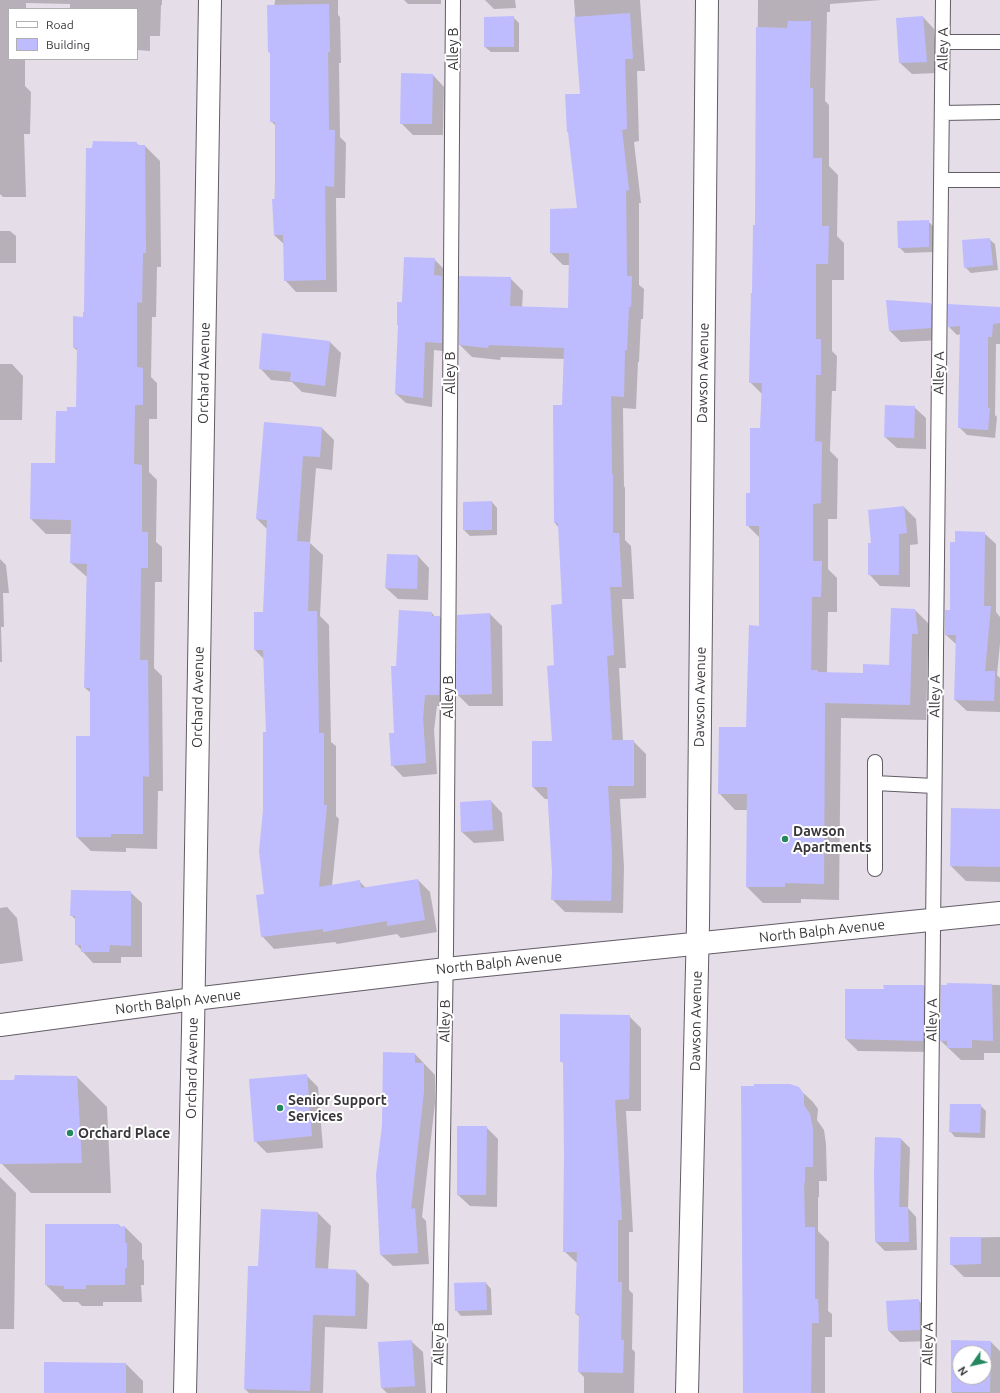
<!DOCTYPE html>
<html>
<head>
<meta charset="utf-8">
<style>
	body { margin:0 }
	#map { position:relative; width:1000px; height:1393px; overflow:hidden; background:#e5dde8; font-family:Ubuntu,sans-serif }
	canvas { display:block }
	.legend { position:absolute; left:8px; top:8px; width:130px; height:52px; box-sizing:border-box; background:#fff; border:1px solid #b0afb1; margin:0; padding:5px 7px; list-style:none; font-size:12px; color:#3a373b }
	.legend li { display:flex; align-items:center; gap:8px; height:20px }
	.legend b { width:20px; border:1px solid #b0afb1 }
	.north { position:absolute; left:952px; top:1345px; width:40px; height:40px; box-sizing:border-box; background:#fff; border:1px solid #b0afb1; border-radius:50%; rotate:236deg; font-size:11px; font-weight:700; line-height:16px; text-align:center; color:#3a373b }
	.north::after { content:''; display:block; margin:auto; width:14px; height:18px; background:#248760; clip-path:polygon(50% 0,100% 100%,50% 72%,0 100%) }
</style>
</head>
<body>
<div id="map">
<canvas width="1000" height="1393"></canvas>
<ul class="legend">
<li><b style="height:5px;background:#fff"></b>Road</li>
<li><b style="height:11px;background:#bebcff"></b>Building</li>
</ul>
<div class="north">N</div>
</div>
<script>
const ctx = document.querySelector('canvas').getContext('2d');
ctx.lineJoin = 'round';
function fill(path, color) {
  ctx.fillStyle = color;
  ctx.fill(path, 'evenodd');
}
function toPath(rows) {
  const path = new Path2D();
  for (const r of rows) {
    path.moveTo(r[0], r[1]);
    for (let i = 2; i < r.length; i += 2) path.lineTo(r[i], r[i + 1]);
  }
  return path;
}
function trace(path, color, width, dash) {
  ctx.strokeStyle = color;
  ctx.lineWidth = width;
  ctx.lineCap = dash ? 'butt' : 'round';
  ctx.setLineDash(dash || []);
  ctx.stroke(path);
}
function label(font, color, halo, rows, align = 'center') {
  ctx.font = font + ' Ubuntu,sans-serif';
  ctx.lineWidth = 4;
  ctx.setLineDash([]);
  ctx.textBaseline = 'middle';
  ctx.strokeStyle = halo;
  ctx.fillStyle = color;
  for (const [text, x, y, turn = 0] of rows) {
    ctx.save();
    ctx.translate(x, y);
    ctx.rotate((+turn || 0) * Math.PI / 180);
    ctx.textAlign = isNaN(turn) ? turn : align;
    if (halo) ctx.strokeText(text, 0, 0);
    ctx.fillText(text, 0, 0);
    ctx.restore();
  }
}
fill(toPath([
	[0,0,162,0,162,5,161,5,160,36,150,36,150,51,137,50,137,9,70,9,70,4,26,3,26,9,9,9,9,59,25,59,25,86,31,92,30,134,24,134,26,197,3,197,0,194],
	[275,0,338,0,338,15,340,17,341,63,339,63,340,137,346,143,345,198,336,198,337,292,296,292,285,280,285,245,274,235,276,126,271,121,271,54,269,52],
	[404,0,441,0,441,4,408,4],
	[485,0,515,0,516,8,494,9],
	[574,0,640,0,645,71,637,71,639,141,634,142,641,203,639,203,639,285,644,289,643,319,641,319,639,362,638,362,636,409,623,408,624,486,625,488,625,540,631,546,634,599,622,599,626,668,619,668,623,741,633,741,646,754,646,798,620,799,624,867,623,913,565,912,552,899,553,872,549,799,545,799,533,787,553,742,555,666,563,605,559,528,555,523,554,406,563,406,565,359,501,357,500,360,472,357,460,345,510,278,523,291,522,308,569,309,569,265,563,265,551,253,578,209,581,95],
	[758,0,881,0,830,4,830,12,827,12,825,101,829,105,829,166,838,175,837,236,844,243,844,280,832,280,832,351,837,356,836,391,832,391,830,451,838,459,837,519,828,519,828,569,837,578,837,612,828,612,827,673,864,674,890,666,915,610,931,626,933,650,928,649,926,720,841,718,839,900,801,899,801,903,763,903,747,887,748,810,735,810,719,793,747,728,760,627,760,538,747,525,761,429,762,394,750,382,756,226],
	[513,17,519,23,519,52,491,52,485,47],
	[923,17,934,29,938,73,912,74,900,63],
	[433,75,444,87,443,135,413,135,401,123],
	[136,143,140,146,145,146,160,161,161,267,157,267,156,317,152,317,151,377,157,383,157,419,149,419,149,472,157,480,156,542,162,547,162,582,155,582,154,668,162,676,163,791,158,791,157,849,126,848,126,852,91,851,77,837,91,737,91,693,85,688,87,577,71,563,72,534,46,534,31,519,56,464,68,412,77,408,78,351,74,348,85,313,93,149],
	[928,221,934,227,934,252,905,253,899,247],
	[0,231,10,231,16,236,16,263,0,263],
	[989,239,995,244,998,270,971,273,965,267],
	[434,259,444,269,444,278,451,286,451,352,434,350,432,407,406,403,396,394,399,326,403,303],
	[931,304,942,316,942,340,901,342,890,331],
	[1000,308,1000,344,996,344,995,415,997,417,995,438,967,435,959,427,961,334,957,335,949,327],
	[330,342,341,353,336,397,302,392,292,382,271,380,260,368],
	[0,364,12,364,23,376,22,420,0,420],
	[914,407,926,418,926,449,897,448,885,437],
	[322,428,334,440,332,470,316,468,310,543,323,555,320,616,329,625,331,742,336,746,336,816,339,819,332,886,359,881,366,888,418,880,430,892,437,932,401,938,397,934,337,944,335,942,274,949,262,936,265,895,264,810,267,733,265,660,255,650,255,613,264,613,268,530,257,519],
	[492,502,497,508,497,535,470,536,464,530,464,503],
	[904,507,916,519,918,544,910,545,910,587,880,586,869,574,872,544],
	[984,533,996,544,996,612,1000,617,1000,643,997,675,1000,678,1000,712,967,711,955,700,957,645,946,635,951,612,956,543],
	[418,556,429,568,428,600,398,599,386,588],
	[0,559,6,565,9,593,3,593,4,627,1,627,2,662,0,662],
	[432,613,435,617,440,617,451,628,451,706,437,706,434,730,437,774,403,777,392,765,395,734,397,667],
	[490,614,502,626,503,706,469,706,457,694,458,616],
	[491,801,502,813,504,841,474,843,462,832],
	[1000,810,1000,882,966,881,951,866],
	[130,892,142,903,142,957,121,957,121,963,93,963,76,944,76,920,71,915],
	[7,907,17,918,23,961,0,964,0,908],
	[948,984,1000,985,1000,1053,984,1053,984,1060,961,1060,941,1041],
	[923,986,935,997,934,1052,858,1051,846,1039,846,990,885,990],
	[629,1016,641,1028,641,1111,626,1111,633,1232,629,1232,629,1290,633,1294,632,1349,635,1352,634,1393,584,1393,584,1377,579,1372,580,1317,576,1314,577,1263,564,1251,564,1064,561,1061],
	[415,1054,435,1075,435,1103,422,1217,426,1221,429,1264,393,1266,381,1255],
	[306,1075,318,1087,323,1148,267,1153,255,1141],
	[77,1077,107,1107,111,1193,31,1193,1,1163,15,1081],
	[798,1088,813,1102,818,1109,817,1120,824,1130,826,1144,827,1181,819,1181,819,1197,818,1197,818,1231,829,1242,828,1311,832,1314,832,1337,825,1337,825,1393,744,1393],
	[980,1105,986,1111,985,1138,955,1137,950,1131],
	[486,1127,498,1139,497,1207,470,1206,458,1195],
	[876,1138,901,1139,910,1148,908,1208,916,1217,917,1250,885,1251,876,1242],
	[0,1177,16,1193,14,1329,0,1329],
	[318,1213,331,1226,328,1270,356,1271,369,1284,367,1329,325,1327,323,1393,249,1393,245,1389,259,1267],
	[119,1225,121,1227,125,1227,142,1244,142,1259,144,1261,144,1285,141,1285,142,1302,103,1302,103,1306,82,1306,78,1302,63,1302,46,1285],
	[1000,1237,1000,1277,964,1277,951,1264,951,1238],
	[486,1283,491,1289,492,1315,461,1316,456,1310],
	[918,1300,930,1312,931,1341,900,1342,889,1331],
	[411,1341,423,1352,426,1393,387,1393,382,1388],
	[952,1341,991,1342,1000,1351,1000,1393,952,1393],
	[960,1353,984,1353,984,1377,960,1377],
	[126,1364,143,1381,143,1393,45,1393]
]), '#0003');
fill(toPath([
	[329,4,330,52,328,52,329,130,335,130,334,187,325,186,326,280,284,281,283,235,274,235,272,199,275,199,275,122,270,122,270,52,268,52,267,5],
	[630,13,633,59,625,59,627,129,622,130,629,190,626,191,627,276,632,276,631,307,629,307,627,350,625,350,624,397,611,396,612,474,613,474,613,533,619,533,622,587,610,587,614,655,607,656,612,740,634,740,634,786,608,786,612,854,611,901,551,900,552,872,547,787,532,787,532,741,552,741,547,666,554,665,551,605,562,604,558,523,554,523,553,405,562,405,564,348,489,345,488,348,459,345,459,276,511,277,510,306,568,308,569,253,550,253,550,209,577,208,568,132,567,132,565,94,580,94,574,17],
	[514,16,514,47,484,47,484,17],
	[923,16,927,62,899,63,896,18],
	[788,21,811,21,810,88,813,88,813,158,822,158,822,226,829,226,828,264,816,264,816,339,821,339,821,375,816,375,815,441,822,442,821,503,813,504,813,561,822,561,821,597,812,597,811,670,818,670,818,672,863,673,863,664,889,665,891,608,915,609,918,634,912,634,910,705,825,703,824,884,785,883,785,887,746,887,747,794,718,794,719,727,746,727,749,625,759,626,759,526,746,526,746,493,750,493,750,428,760,428,762,383,749,383,751,293,752,293,753,225,755,225,756,27,787,28],
	[401,73,433,74,432,124,400,124],
	[93,141,137,142,137,145,145,145,146,253,143,253,142,303,137,302,137,367,143,368,143,405,135,405,134,464,142,465,142,532,148,532,148,568,141,568,140,660,148,660,149,777,143,776,143,834,111,834,111,837,76,837,76,736,90,736,90,688,84,688,87,564,70,563,71,520,30,519,31,463,55,463,56,411,67,411,67,407,76,407,77,348,73,348,73,316,83,317,83,312,84,312,86,148,92,148],
	[929,220,929,247,898,248,897,221],
	[990,238,993,265,964,268,962,240],
	[404,257,435,258,434,275,442,276,442,343,425,342,423,398,395,394,398,325,397,325,397,302,402,302],
	[886,300,931,303,931,328,889,331],
	[948,304,1000,307,1000,323,993,324,992,337,988,337,988,408,990,408,988,430,958,428,960,326,948,327],
	[262,333,330,341,325,386,290,381,291,372,259,369],
	[885,405,915,406,914,438,884,437],
	[264,422,322,427,320,457,303,456,297,541,310,542,308,611,317,611,319,733,324,733,324,805,327,805,319,887,360,880,361,888,418,879,425,920,387,926,387,921,323,932,323,929,261,937,256,895,264,894,259,851,263,810,263,732,266,732,263,650,254,650,254,612,263,612,267,520,256,519],
	[492,501,492,530,463,530,463,502],
	[904,506,907,533,899,534,899,575,868,575,868,543,871,543,868,510],
	[955,531,985,532,984,606,991,606,985,671,995,671,994,701,954,700,956,635,945,635,945,610,950,610,950,542,955,542],
	[387,554,418,555,417,589,385,588],
	[399,610,432,612,432,616,440,616,439,695,425,695,423,718,426,763,391,766,389,733,394,733,391,666,396,666],
	[490,613,492,694,456,695,457,615],
	[491,800,493,830,461,832,460,802],
	[951,808,1000,809,1000,867,950,866],
	[71,890,131,891,131,946,110,945,109,952,81,952,81,945,75,945,75,916,70,916],
	[947,983,992,984,993,1041,972,1040,972,1048,947,1048,947,1041,940,1041,941,985,947,985],
	[883,985,924,985,923,1041,845,1039,845,989,884,989],
	[560,1014,630,1015,629,1099,615,1100,622,1220,618,1220,618,1282,622,1282,621,1340,624,1340,623,1373,578,1372,579,1314,575,1314,577,1252,563,1252,564,1154,563,1062,560,1062],
	[383,1052,415,1053,415,1063,424,1063,424,1091,411,1209,415,1208,418,1253,380,1255,376,1175,382,1125],
	[307,1074,312,1136,254,1142,249,1079],
	[15,1075,77,1076,82,1163,0,1164,0,1080,14,1080],
	[754,1084,790,1084,799,1087,804,1094,804,1105,810,1114,813,1129,813,1167,805,1167,805,1183,804,1183,805,1227,815,1227,815,1299,818,1299,819,1323,812,1323,811,1393,743,1393,741,1086,754,1086],
	[950,1104,981,1104,980,1133,949,1132],
	[457,1126,487,1126,486,1195,457,1195],
	[875,1137,901,1138,899,1207,908,1207,909,1242,875,1242,874,1172],
	[261,1209,318,1212,315,1268,356,1270,355,1316,313,1315,310,1391,244,1389,248,1266,258,1266],
	[45,1224,119,1224,119,1227,125,1226,125,1243,127,1243,127,1268,125,1268,125,1285,86,1285,86,1289,64,1289,64,1286,45,1285],
	[950,1237,981,1237,981,1264,950,1265],
	[486,1282,487,1310,455,1311,454,1283],
	[919,1299,920,1330,888,1331,886,1301],
	[412,1340,415,1386,381,1388,378,1342],
	[951,1340,991,1341,990,1392,951,1392],
	[960,1353,984,1353,984,1377,960,1377],
	[44,1362,126,1363,126,1393,44,1393]
]), '#bebcff');
const service = toPath([
	[943,42,1000,42],
	[942,113,1000,112],
	[941,180,1000,180],
	[875,762,875,869],
	[875,783,934,786],
	[439,1393,446,949,453,0],
	[928,1393,943,0]
]);
const minor = toPath([
	[185,1393,193,1030,210,0],
	[687,1393,698,924,707,0]
]);
const tertiary = toPath([
	[0,1025,194,999,446,969,1000,913]
]);
trace(service, '#625c65', 16);
trace(minor, '#625c65', 24);
trace(tertiary, '#625c65', 24);
trace(service, '#fff', 14);
trace(minor, '#fff', 22);
trace(tertiary, '#fff', 22);
for (const [x, y, r, color] of [
	[785,839,4,"#248760"],
	[280,1108,4,"#248760"],
	[70,1133,4,"#248760"]
]) {
  const dot = new Path2D();
  dot.arc(x, y, r, 0, 2 * Math.PI);
  ctx.fillStyle = color;
  ctx.fill(dot);
  trace(dot, '#fff', 1.5);
}
label('14px', '#3a373b', '#fff', [
	["Alley B",453,49,-90],
	["Alley A",943,49,-89],
	["Orchard Avenue",204,373,-89],
	["Alley B",450,373,-90],
	["Dawson Avenue",703,373,-89],
	["Alley A",939,373,-89],
	["Alley A",935,696,-89],
	["Orchard Avenue",198,697,-89],
	["Alley B",448,697,-90],
	["Dawson Avenue",700,697,-89],
	["North Balph Avenue",822,931,-6],
	["North Balph Avenue",499,963,-6],
	["North Balph Avenue",178,1002,-7],
	["Alley A",932,1020,-89],
	["Alley B",445,1021,-89],
	["Dawson Avenue",696,1021,-89],
	["Orchard Avenue",192,1068,-89],
	["Alley B",439,1344,-89],
	["Alley A",928,1344,-89]
]);
label('bold 14px', '#3a373b', '#fff', [
	["Dawson",793,831],
	["Apartments",793,847],
	["Senior Support",288,1100],
	["Services",288,1116],
	["Orchard Place",78,1133]
], 'left');
</script>
</body>
</html>
